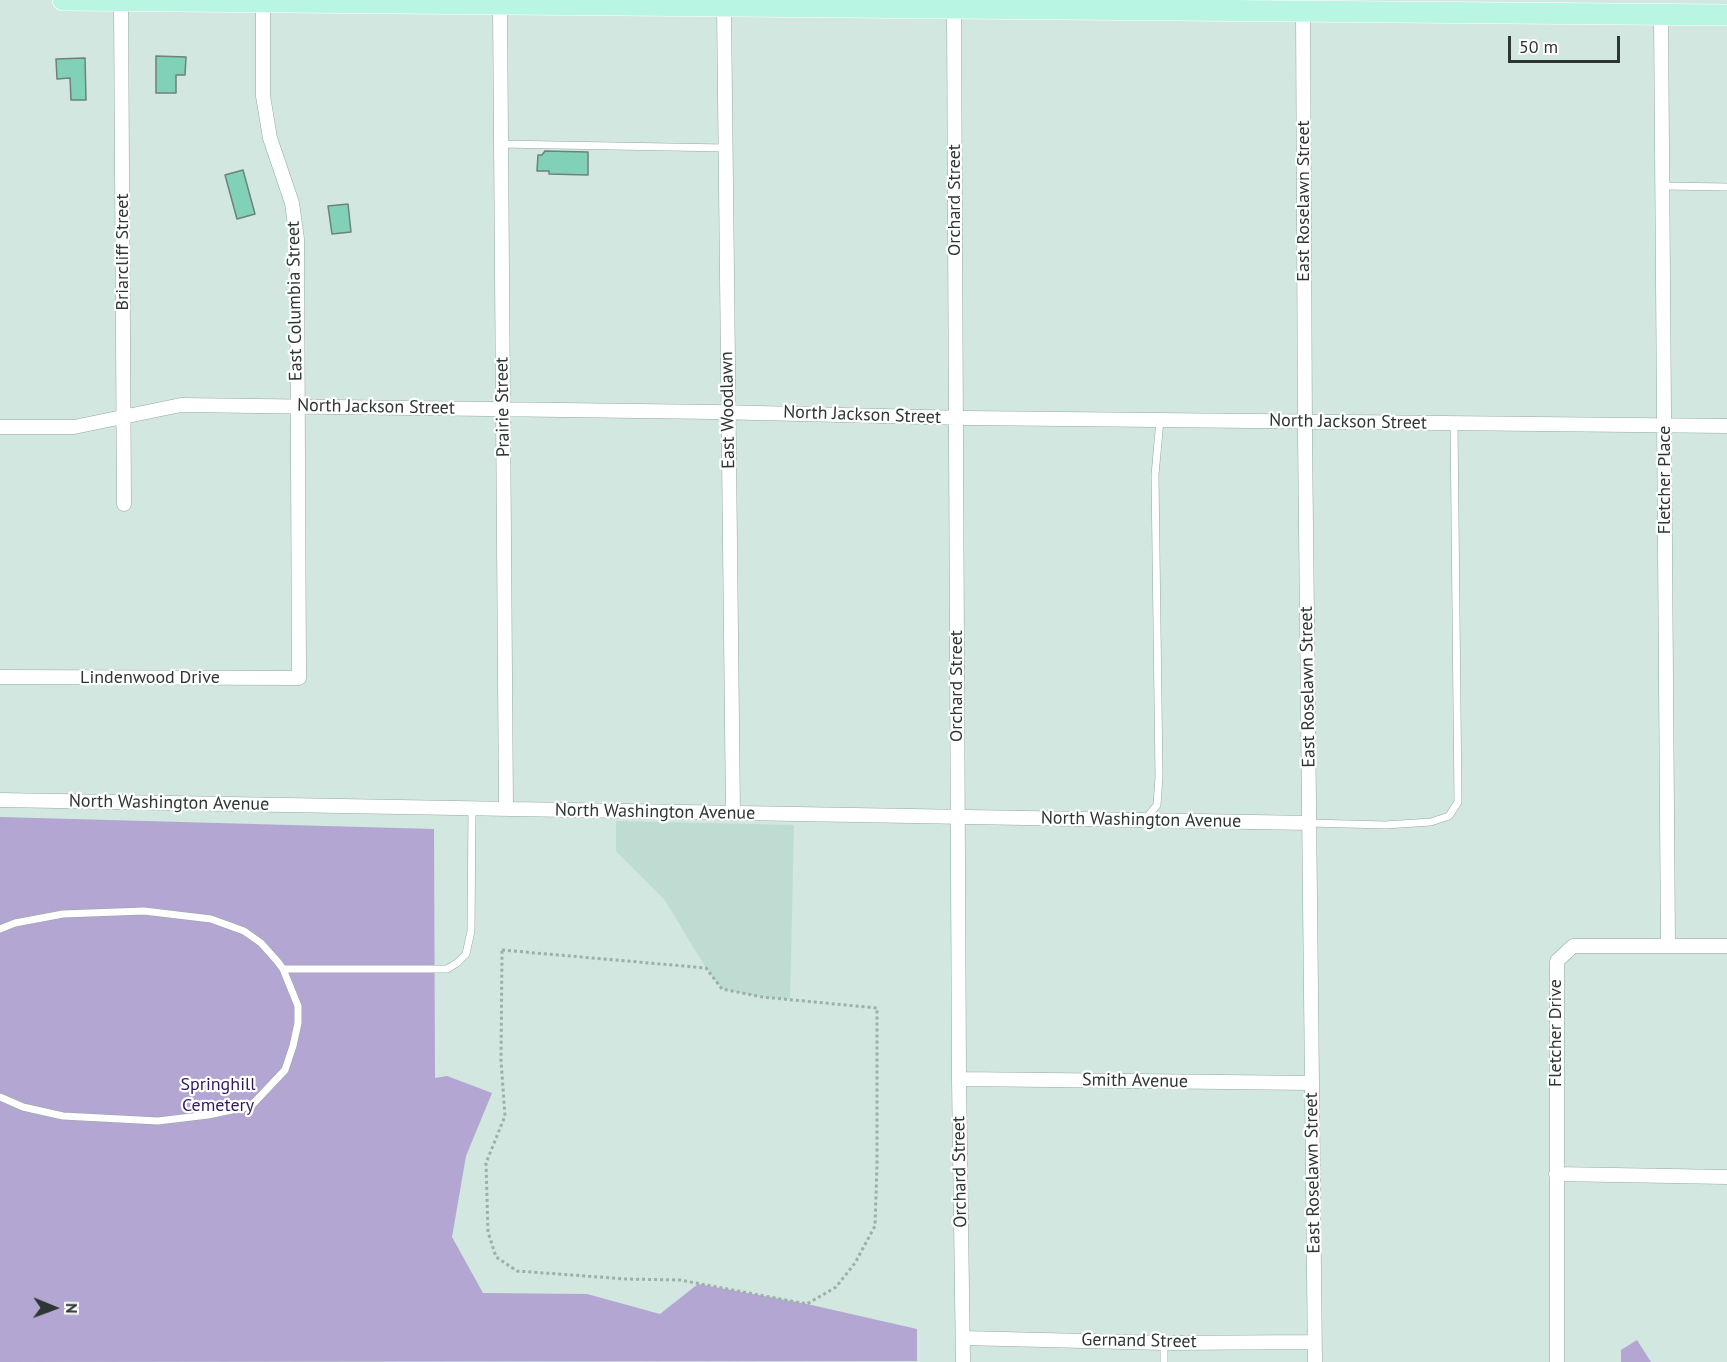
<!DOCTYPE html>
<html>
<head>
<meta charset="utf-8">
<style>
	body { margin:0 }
	#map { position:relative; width:1727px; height:1362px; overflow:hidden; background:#d1e7df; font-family:"PT Sans",sans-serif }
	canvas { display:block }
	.north { position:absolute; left:24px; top:1278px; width:60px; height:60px; -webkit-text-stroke:4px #fff; paint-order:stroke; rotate:91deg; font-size:16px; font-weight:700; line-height:24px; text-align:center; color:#2e3633 }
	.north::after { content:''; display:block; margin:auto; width:21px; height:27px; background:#2e3633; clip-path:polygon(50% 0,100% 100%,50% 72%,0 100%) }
	.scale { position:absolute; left:1508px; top:36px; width:112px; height:27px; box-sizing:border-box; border:3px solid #2e3633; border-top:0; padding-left:8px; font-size:18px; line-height:21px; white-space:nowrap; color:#2e3633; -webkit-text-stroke:4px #fff; paint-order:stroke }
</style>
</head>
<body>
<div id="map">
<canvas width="1727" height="1362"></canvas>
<div class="north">N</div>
<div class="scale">50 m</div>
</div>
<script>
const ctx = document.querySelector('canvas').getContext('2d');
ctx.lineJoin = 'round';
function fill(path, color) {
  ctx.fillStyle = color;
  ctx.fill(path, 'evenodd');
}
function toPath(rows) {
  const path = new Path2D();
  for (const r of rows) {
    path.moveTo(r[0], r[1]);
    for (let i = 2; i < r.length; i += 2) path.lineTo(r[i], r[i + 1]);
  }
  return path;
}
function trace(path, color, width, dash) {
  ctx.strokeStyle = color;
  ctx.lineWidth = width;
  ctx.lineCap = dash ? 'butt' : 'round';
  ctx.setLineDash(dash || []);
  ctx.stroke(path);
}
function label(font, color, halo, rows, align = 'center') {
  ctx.font = font + ' "PT Sans",sans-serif';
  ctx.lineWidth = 4.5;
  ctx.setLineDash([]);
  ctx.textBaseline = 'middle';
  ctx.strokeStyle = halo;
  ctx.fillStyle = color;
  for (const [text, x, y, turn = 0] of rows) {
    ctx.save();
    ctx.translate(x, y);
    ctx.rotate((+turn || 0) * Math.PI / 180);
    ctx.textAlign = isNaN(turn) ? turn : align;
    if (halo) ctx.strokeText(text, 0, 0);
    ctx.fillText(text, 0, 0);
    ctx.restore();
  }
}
fill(toPath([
	[616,821,794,825,790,999,762,997,722,989,706,968,664,899,616,851]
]), '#bedcd2');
fill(toPath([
	[0,817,434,829,435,1078,447,1076,492,1093,466,1156,452,1237,483,1293,587,1294,660,1314,698,1284,807,1304,917,1329,917,1361,0,1362],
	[1637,1340,1651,1362,1621,1362,1621,1350]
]), '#b3a6d2');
const building = toPath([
	[156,56,186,57,185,75,176,75,176,93,156,93,156,56],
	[85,58,86,100,71,100,70,78,57,79,56,59,85,58],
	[545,151,588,152,588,175,549,174,549,171,537,171,538,155,542,155,545,151],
	[243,170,255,214,237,219,225,175,243,170],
	[348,204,351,232,332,234,328,206,348,204]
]);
fill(building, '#81d1b9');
trace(building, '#6e817b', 1.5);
const service = toPath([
	[500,144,726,148],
	[1663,186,1727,187],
	[1145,820,1157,805,1159,777,1155,475,1160,420],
	[1309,823,1385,825,1431,822,1449,816,1458,802,1454,423],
	[0,929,15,923,63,914,144,911,211,919,244,931,261,943,278,962,283,969,298,1006,298,1023,293,1046,285,1070,251,1106,208,1115,158,1121,63,1116,23,1107,0,1097],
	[283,969,447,969,457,963,466,954,471,931,472,808],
	[1164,1343,1164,1362]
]);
const minor = toPath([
	[121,1,124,504],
	[500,5,506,809],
	[724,6,733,813],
	[954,9,959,1079,963,1362],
	[1303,11,1305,435,1315,1362],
	[1661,15,1668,945],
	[0,427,74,427,181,405,715,412,967,418,1727,426],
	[0,677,299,678,297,239,292,203,270,138,263,96,263,0],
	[0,800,1309,823],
	[959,1079,1312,1083],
	[1556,1174,1727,1177],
	[963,1338,1164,1343,1314,1342],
	[1557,1362,1557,961,1573,946,1727,946]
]);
const primary = toPath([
	[63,0,1727,15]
]);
trace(service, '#95a9a2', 8);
trace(minor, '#95a9a2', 15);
trace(primary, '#fff', 22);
trace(toPath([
	[502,950,706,968,722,989,762,997,877,1008,877,1165,875,1226,855,1263,836,1287,807,1304,680,1280,626,1279,517,1271,496,1257,488,1232,486,1163,505,1116,501,1061,502,950]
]), '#9eafa9', 3, [3, 3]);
trace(service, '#fff', 7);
trace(minor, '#fff', 14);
trace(primary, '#b9f5e3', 21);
label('18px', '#2e3633', '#fff', [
	["Orchard Street",955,200,-90],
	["East Roselawn Street",1304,201,-90],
	["Briarcliff Street",123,252,-90],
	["East Columbia Street",295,301,-91],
	["North Jackson Street",376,407,1],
	["Prairie Street",503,407,-91],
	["East Woodlawn",728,410,-91],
	["North Jackson Street",862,415,2],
	["North Jackson Street",1348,422,1],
	["Fletcher Place",1665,480,-90],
	["Lindenwood Drive",150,678],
	["Orchard Street",957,686,-90],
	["East Roselawn Street",1308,687,-91],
	["North Washington Avenue",169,803,1],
	["North Washington Avenue",655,812,1],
	["North Washington Avenue",1141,820,1],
	["Fletcher Drive",1556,1033,-90],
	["Smith Avenue",1135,1081,1],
	["Orchard Street",960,1172,-91],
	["East Roselawn Street",1313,1173,-91],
	["Gernand Street",1139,1341,1]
]);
label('18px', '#34175d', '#fff', [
	["Springhill",218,1085],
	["Cemetery",218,1106]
]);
</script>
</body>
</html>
